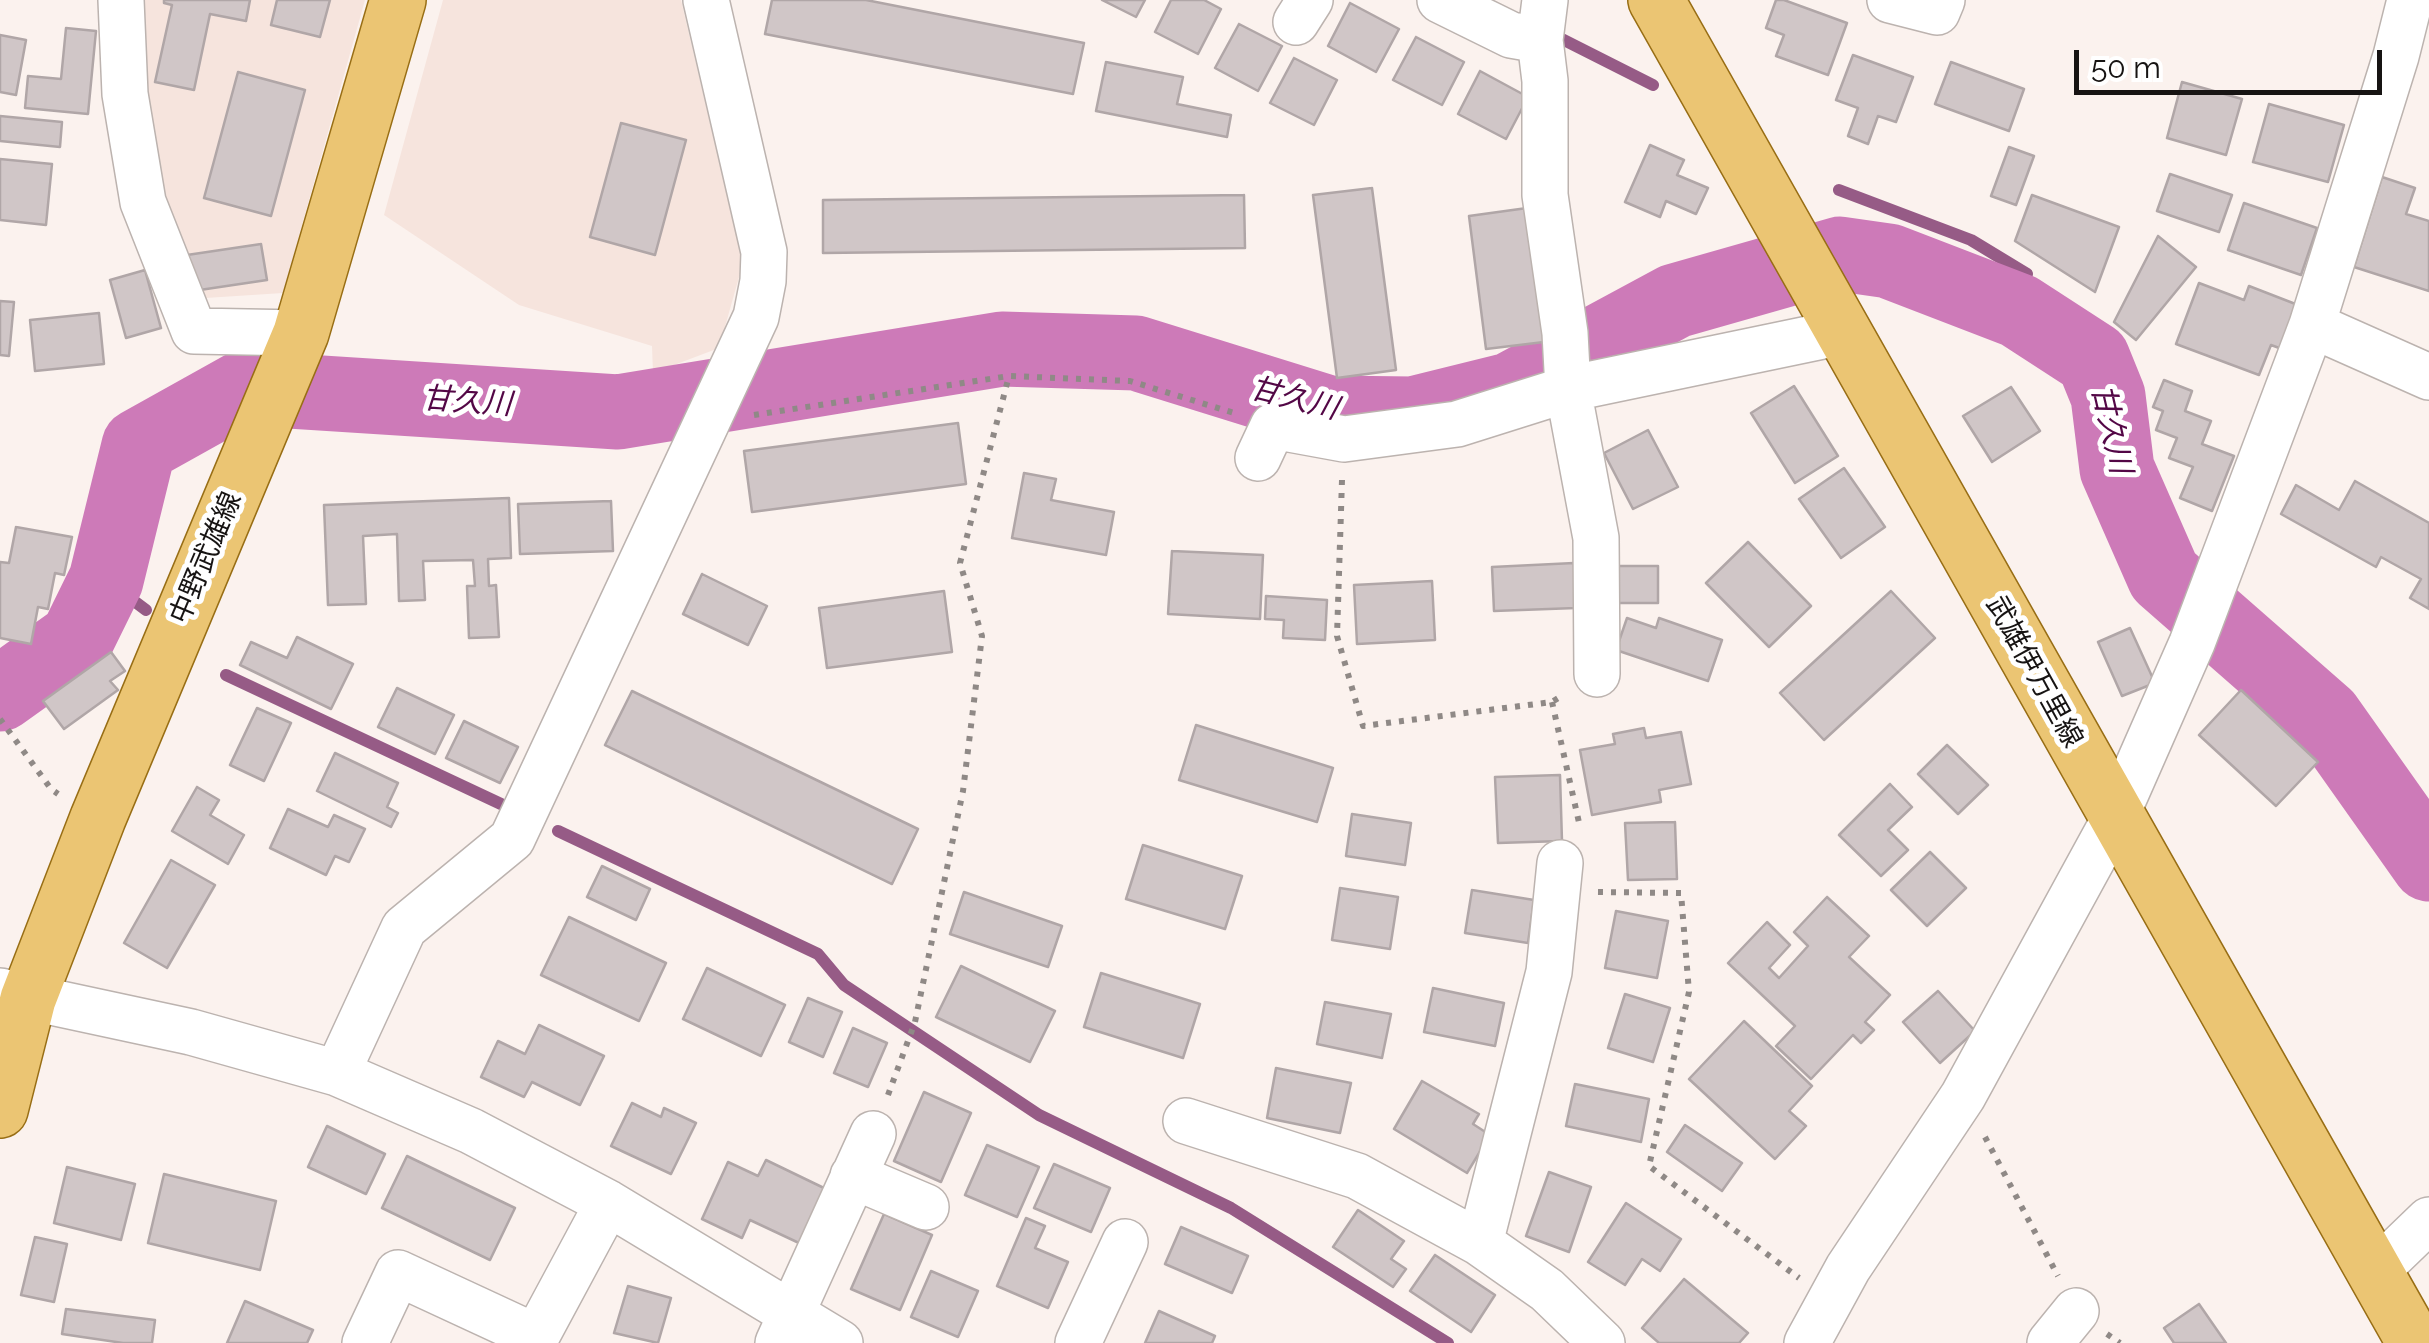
<!DOCTYPE html>
<html>
<head>
<meta charset="utf-8">
<style>
	body { margin:0 }
	#map { position:relative; width:2429px; height:1343px; overflow:hidden; background:#fbf2ee; font-family:Raleway,sans-serif }
	canvas { display:block }
	.scale { position:absolute; left:2074px; top:50px; width:308px; height:45px; box-sizing:border-box; border:5px solid #171413; border-top:0; padding-left:12px; font-size:30px; line-height:35px; white-space:nowrap; color:#171413; -webkit-text-stroke:8px #fff; paint-order:stroke }
</style>
</head>
<body>
<div id="map">
<canvas width="2429" height="1343"></canvas>
<div class="scale">50 m</div>
</div>
<script>
const ctx = document.querySelector('canvas').getContext('2d');
ctx.lineJoin = 'round';
function fill(path, color) {
  ctx.fillStyle = color;
  ctx.fill(path, 'evenodd');
}
function toPath(rows) {
  const path = new Path2D();
  for (const r of rows) {
    path.moveTo(r[0], r[1]);
    for (let i = 2; i < r.length; i += 2) path.lineTo(r[i], r[i + 1]);
  }
  return path;
}
function trace(path, color, width, dash) {
  ctx.strokeStyle = color;
  ctx.lineWidth = width;
  ctx.lineCap = dash ? 'butt' : 'round';
  ctx.setLineDash(dash || []);
  ctx.stroke(path);
}
function label(font, color, halo, rows, align = 'center') {
  ctx.font = font + ' Raleway,"Noto Sans JP",sans-serif';
  ctx.lineWidth = 10;
  ctx.setLineDash([]);
  ctx.textBaseline = 'middle';
  ctx.strokeStyle = halo;
  ctx.fillStyle = color;
  for (const [text, x, y, turn = 0] of rows) {
    ctx.save();
    ctx.translate(x, y);
    ctx.rotate((+turn || 0) * Math.PI / 180);
    ctx.textAlign = isNaN(turn) ? turn : align;
    if (halo) ctx.strokeText(text, 0, 0);
    ctx.fillText(text, 0, 0);
    ctx.restore();
  }
}
fill(toPath([
	[143,0,365,0,283,293,190,299,151,178],
	[443,0,681,0,743,263,719,348,653,373,652,346,519,305,384,215]
]), '#f6e4dd');
trace(toPath([
	[1548,32,1653,85],
	[1839,190,1971,240,2027,274],
	[106,580,146,610],
	[226,675,501,804],
	[558,831,818,954,844,985,1039,1115,1231,1208,1448,1343]
]), '#965b86', 12);
trace(toPath([
	[0,694,77,639,106,580,139,446,243,388,618,412,1002,349,1136,353,1329,413,1413,414,1510,390,1675,301,1840,254,1889,261,2019,311,2093,359,2108,396,2117,469,2164,576,2325,717,2429,864]
]), '#cd7ab8', 75);
const building = toPath([
	[164,0,250,0,246,21,210,14,194,90,155,82,172,5,164,3,164,0],
	[277,0,330,0,320,37,271,25,277,0],
	[772,0,866,0,1084,43,1073,94,765,34,772,0],
	[1102,0,1145,0,1136,17,1102,0],
	[1171,0,1204,0,1221,9,1198,54,1155,32,1171,0],
	[1776,0,1784,0,1847,23,1828,75,1776,56,1784,35,1766,28,1776,0],
	[1350,3,1399,29,1376,72,1328,46,1350,3],
	[1239,24,1282,46,1258,91,1215,68,1239,24],
	[66,28,96,31,88,114,25,108,28,76,61,79,66,28],
	[0,35,26,40,16,95,0,92,0,35],
	[1416,37,1464,62,1442,105,1393,80,1416,37],
	[1853,55,1913,77,1896,122,1878,116,1868,144,1848,136,1858,108,1836,100,1853,55],
	[1294,58,1337,80,1314,125,1270,103,1294,58],
	[1106,62,1183,77,1177,104,1231,115,1227,137,1096,111,1106,62],
	[1951,62,2024,89,2009,131,1935,104,1951,62],
	[1480,71,1528,97,1506,139,1458,114,1480,71],
	[238,72,305,90,271,216,204,198,238,72],
	[2182,82,2242,99,2226,155,2167,138,2182,82],
	[2269,104,2344,125,2328,182,2253,162,2269,104],
	[0,116,62,122,60,147,0,141,0,116],
	[621,123,686,140,655,255,590,237,621,123],
	[1650,145,1684,160,1677,175,1708,188,1696,214,1666,201,1660,217,1625,202,1650,145],
	[2009,147,2034,156,2016,205,1991,196,2009,147],
	[0,159,52,164,46,225,0,220,0,159],
	[2170,174,2232,195,2219,232,2157,211,2170,174],
	[2382,177,2415,188,2406,214,2429,221,2429,291,2354,267,2382,177],
	[1372,188,1396,370,1337,378,1313,195,1372,188],
	[1244,195,1245,248,823,253,823,200,1244,195],
	[2032,195,2119,227,2095,292,2015,241,2032,195],
	[2244,203,2317,228,2301,275,2228,250,2244,203],
	[1527,208,1544,342,1486,349,1469,216,1527,208],
	[2158,236,2196,267,2136,340,2114,322,2158,236],
	[261,244,267,280,193,291,187,255,261,244],
	[145,270,161,328,126,338,110,280,145,270],
	[2199,283,2244,300,2249,286,2298,305,2282,349,2271,345,2259,375,2176,344,2199,283],
	[0,301,14,302,9,356,0,355,0,301],
	[99,313,104,364,35,371,30,320,99,313],
	[2164,380,2192,391,2185,411,2211,421,2202,444,2234,456,2212,511,2180,498,2193,467,2169,458,2177,438,2156,430,2163,411,2153,407,2164,380],
	[1794,386,1838,456,1795,483,1751,413,1794,386],
	[2011,387,2040,431,1992,462,1963,416,2011,387],
	[958,423,966,484,752,512,744,451,958,423],
	[1648,430,1678,487,1633,509,1604,453,1648,430],
	[1844,468,1885,527,1841,558,1799,499,1844,468],
	[1024,473,1056,479,1051,500,1114,512,1106,555,1012,538,1024,473],
	[2355,481,2429,523,2429,609,2410,598,2421,579,2381,557,2376,567,2281,514,2296,485,2339,510,2355,481],
	[509,498,511,558,488,559,489,586,496,585,499,637,469,638,467,586,475,586,473,560,423,561,425,600,399,601,397,534,363,536,366,604,328,605,324,505,509,498],
	[611,501,613,551,520,554,518,504,611,501],
	[16,527,72,537,64,575,55,573,48,609,38,607,31,644,0,638,0,562,9,563,16,527],
	[1748,542,1811,606,1769,647,1706,583,1748,542],
	[1172,551,1263,555,1260,619,1168,614,1172,551],
	[1574,563,1576,608,1494,611,1492,567,1574,563],
	[1615,566,1658,566,1658,603,1615,603,1615,566],
	[702,574,767,606,748,645,683,614,702,574],
	[1432,581,1435,640,1357,644,1354,585,1432,581],
	[944,591,952,652,827,668,819,608,944,591],
	[1891,591,1935,638,1824,740,1780,693,1891,591],
	[1266,596,1327,600,1325,640,1283,638,1284,620,1265,619,1266,596],
	[1627,618,1656,628,1659,618,1722,640,1708,681,1616,650,1627,618],
	[2130,628,2155,683,2122,696,2098,642,2130,628],
	[297,637,353,664,331,709,240,665,251,642,287,658,297,637],
	[111,652,125,671,110,681,118,690,64,729,43,701,111,652],
	[397,688,454,715,435,754,378,727,397,688],
	[2241,690,2318,762,2276,806,2199,735,2241,690],
	[632,691,918,829,892,884,605,745,632,691],
	[257,708,291,723,264,781,230,765,257,708],
	[464,721,518,747,500,783,446,758,464,721],
	[1196,725,1333,768,1317,822,1179,780,1196,725],
	[1644,728,1646,738,1681,732,1691,784,1659,790,1661,802,1592,815,1580,750,1615,744,1613,734,1644,728],
	[1947,745,1988,785,1958,814,1918,774,1947,745],
	[335,753,398,783,387,807,398,813,391,827,317,791,335,753],
	[1560,775,1562,841,1498,843,1495,777,1560,775],
	[1890,784,1912,807,1888,830,1908,850,1881,876,1839,835,1890,784],
	[197,787,219,800,210,815,244,835,228,864,172,831,197,787],
	[288,809,328,827,334,815,365,829,349,862,335,856,326,875,270,848,288,809],
	[1352,814,1411,823,1405,865,1346,856,1352,814],
	[1675,822,1677,879,1628,880,1625,823,1675,822],
	[1143,845,1242,876,1225,929,1126,899,1143,845],
	[1930,852,1966,888,1927,926,1891,890,1930,852],
	[171,860,215,885,167,968,124,943,171,860],
	[602,866,650,889,636,920,587,897,602,866],
	[1340,888,1398,897,1390,949,1332,940,1340,888],
	[1472,890,1534,900,1528,943,1465,933,1472,890],
	[964,892,1062,926,1048,967,950,934,964,892],
	[1827,897,1869,936,1849,957,1890,995,1865,1022,1874,1030,1861,1043,1853,1035,1811,1079,1776,1046,1795,1026,1728,963,1767,922,1790,945,1769,968,1779,978,1808,946,1794,932,1827,897],
	[1616,911,1668,921,1657,978,1605,968,1616,911],
	[569,917,666,963,639,1021,541,975,569,917],
	[961,966,1055,1011,1030,1062,936,1017,961,966],
	[707,968,785,1005,761,1056,683,1019,707,968],
	[1101,973,1200,1004,1183,1058,1084,1027,1101,973],
	[1433,988,1504,1003,1495,1046,1424,1032,1433,988],
	[1938,991,1975,1031,1940,1063,1903,1022,1938,991],
	[1625,994,1670,1008,1653,1062,1608,1048,1625,994],
	[808,998,842,1012,823,1057,789,1042,808,998],
	[1325,1002,1391,1014,1382,1058,1317,1044,1325,1002],
	[1744,1021,1812,1086,1789,1111,1806,1126,1775,1159,1689,1079,1744,1021],
	[539,1025,604,1056,580,1105,532,1082,524,1097,481,1077,498,1041,525,1054,539,1025],
	[853,1028,887,1043,868,1087,834,1073,853,1028],
	[1276,1068,1351,1083,1340,1133,1267,1118,1276,1068],
	[1422,1081,1479,1114,1473,1124,1490,1135,1467,1173,1394,1129,1422,1081],
	[1575,1084,1649,1099,1641,1142,1566,1126,1575,1084],
	[924,1092,971,1113,941,1182,894,1161,924,1092],
	[632,1103,661,1117,664,1108,696,1123,671,1174,611,1146,632,1103],
	[1685,1125,1742,1163,1722,1191,1667,1152,1685,1125],
	[327,1126,385,1154,366,1194,308,1167,327,1126],
	[987,1145,1039,1167,1017,1217,965,1195,987,1145],
	[407,1156,515,1208,490,1260,382,1208,407,1156],
	[766,1160,826,1189,799,1243,750,1220,742,1238,702,1219,728,1162,758,1176,766,1160],
	[1054,1164,1110,1188,1091,1232,1034,1208,1054,1164],
	[67,1167,135,1184,121,1240,54,1223,67,1167],
	[1549,1172,1591,1187,1569,1252,1526,1236,1549,1172],
	[164,1174,276,1201,260,1270,148,1243,164,1174],
	[1626,1203,1681,1239,1660,1271,1642,1259,1625,1285,1588,1262,1626,1203],
	[1358,1210,1404,1241,1391,1259,1406,1269,1393,1287,1333,1247,1358,1210],
	[884,1214,932,1235,900,1310,851,1289,884,1214],
	[1026,1218,1045,1226,1035,1248,1068,1262,1048,1308,997,1286,1026,1218],
	[1181,1227,1248,1256,1232,1293,1165,1264,1181,1227],
	[35,1237,67,1244,54,1302,21,1295,35,1237],
	[1435,1255,1495,1295,1471,1332,1410,1291,1435,1255],
	[931,1271,978,1291,958,1337,911,1317,931,1271],
	[1684,1279,1748,1333,1739,1343,1659,1343,1642,1328,1684,1279],
	[628,1286,671,1298,658,1343,614,1333,628,1286],
	[245,1301,313,1330,307,1343,227,1343,245,1301],
	[2199,1304,2226,1343,2174,1343,2164,1328,2199,1304],
	[66,1309,155,1320,152,1343,123,1343,62,1334,66,1309],
	[1159,1311,1215,1336,1212,1343,1145,1343,1159,1311]
]);
fill(building, '#d0c6c7');
trace(building, '#b0a6a7', 2.5);
const minor = toPath([
	[121,0,125,94,143,202,194,331,301,333],
	[1440,0,1511,35,1540,40],
	[1545,0,1540,40,1545,81,1545,195,1565,333,1568,389,1596,538,1597,674],
	[1890,0,1937,12,1942,0],
	[1296,22,1310,0],
	[2312,325,2429,377],
	[1258,458,1273,426,1344,439,1457,424,1568,389,1842,332],
	[0,991,191,1032,337,1073,471,1131,608,1203,840,1343],
	[337,1073,404,928,512,839,756,317,763,281,764,252,706,0],
	[1186,1121,1357,1176,1480,1243,1547,1290,1602,1343],
	[853,1176,926,1207],
	[1480,1243,1549,972,1560,863],
	[2375,1272,2429,1220],
	[365,1343,398,1273,536,1337,608,1203],
	[778,1343,873,1134],
	[1078,1343,1125,1242],
	[1807,1343,1848,1268,1963,1096,2115,818,2192,643,2312,325,2396,56,2410,0],
	[2050,1343,2076,1311]
]);
const major = toPath([
	[1656,0,2415,1343],
	[0,1110,28,999,98,818,301,333,398,0]
]);
trace(minor, '#bcb3af', 48);
trace(major, '#986e15', 58);
trace(toPath([
	[754,415,1009,376,1130,381,1234,413],
	[1342,480,1337,636,1363,726,1552,702,1563,695],
	[1552,702,1580,827],
	[0,719,51,789,58,794],
	[1598,892,1681,893,1689,992,1649,1166,1799,1278],
	[888,1095,915,1022,963,791,982,636,960,563,1009,376],
	[1985,1137,2058,1276],
	[2107,1334,2120,1343]
]), '#8f8986', 6, [5, 8]);
trace(minor, '#fff', 45);
trace(major, '#ebc573', 55);
label('28px', '#171413', '#fff', [
	["中野武雄線",206,558,-67],
	["武雄伊万里線",2034,672,61]
]);
label('italic 30px', '#530746', '#fff', [
	["甘久川",1294,399,14],
	["甘久川",467,402,4],
	["甘久川",2111,429,77]
]);
</script>
</body>
</html>
